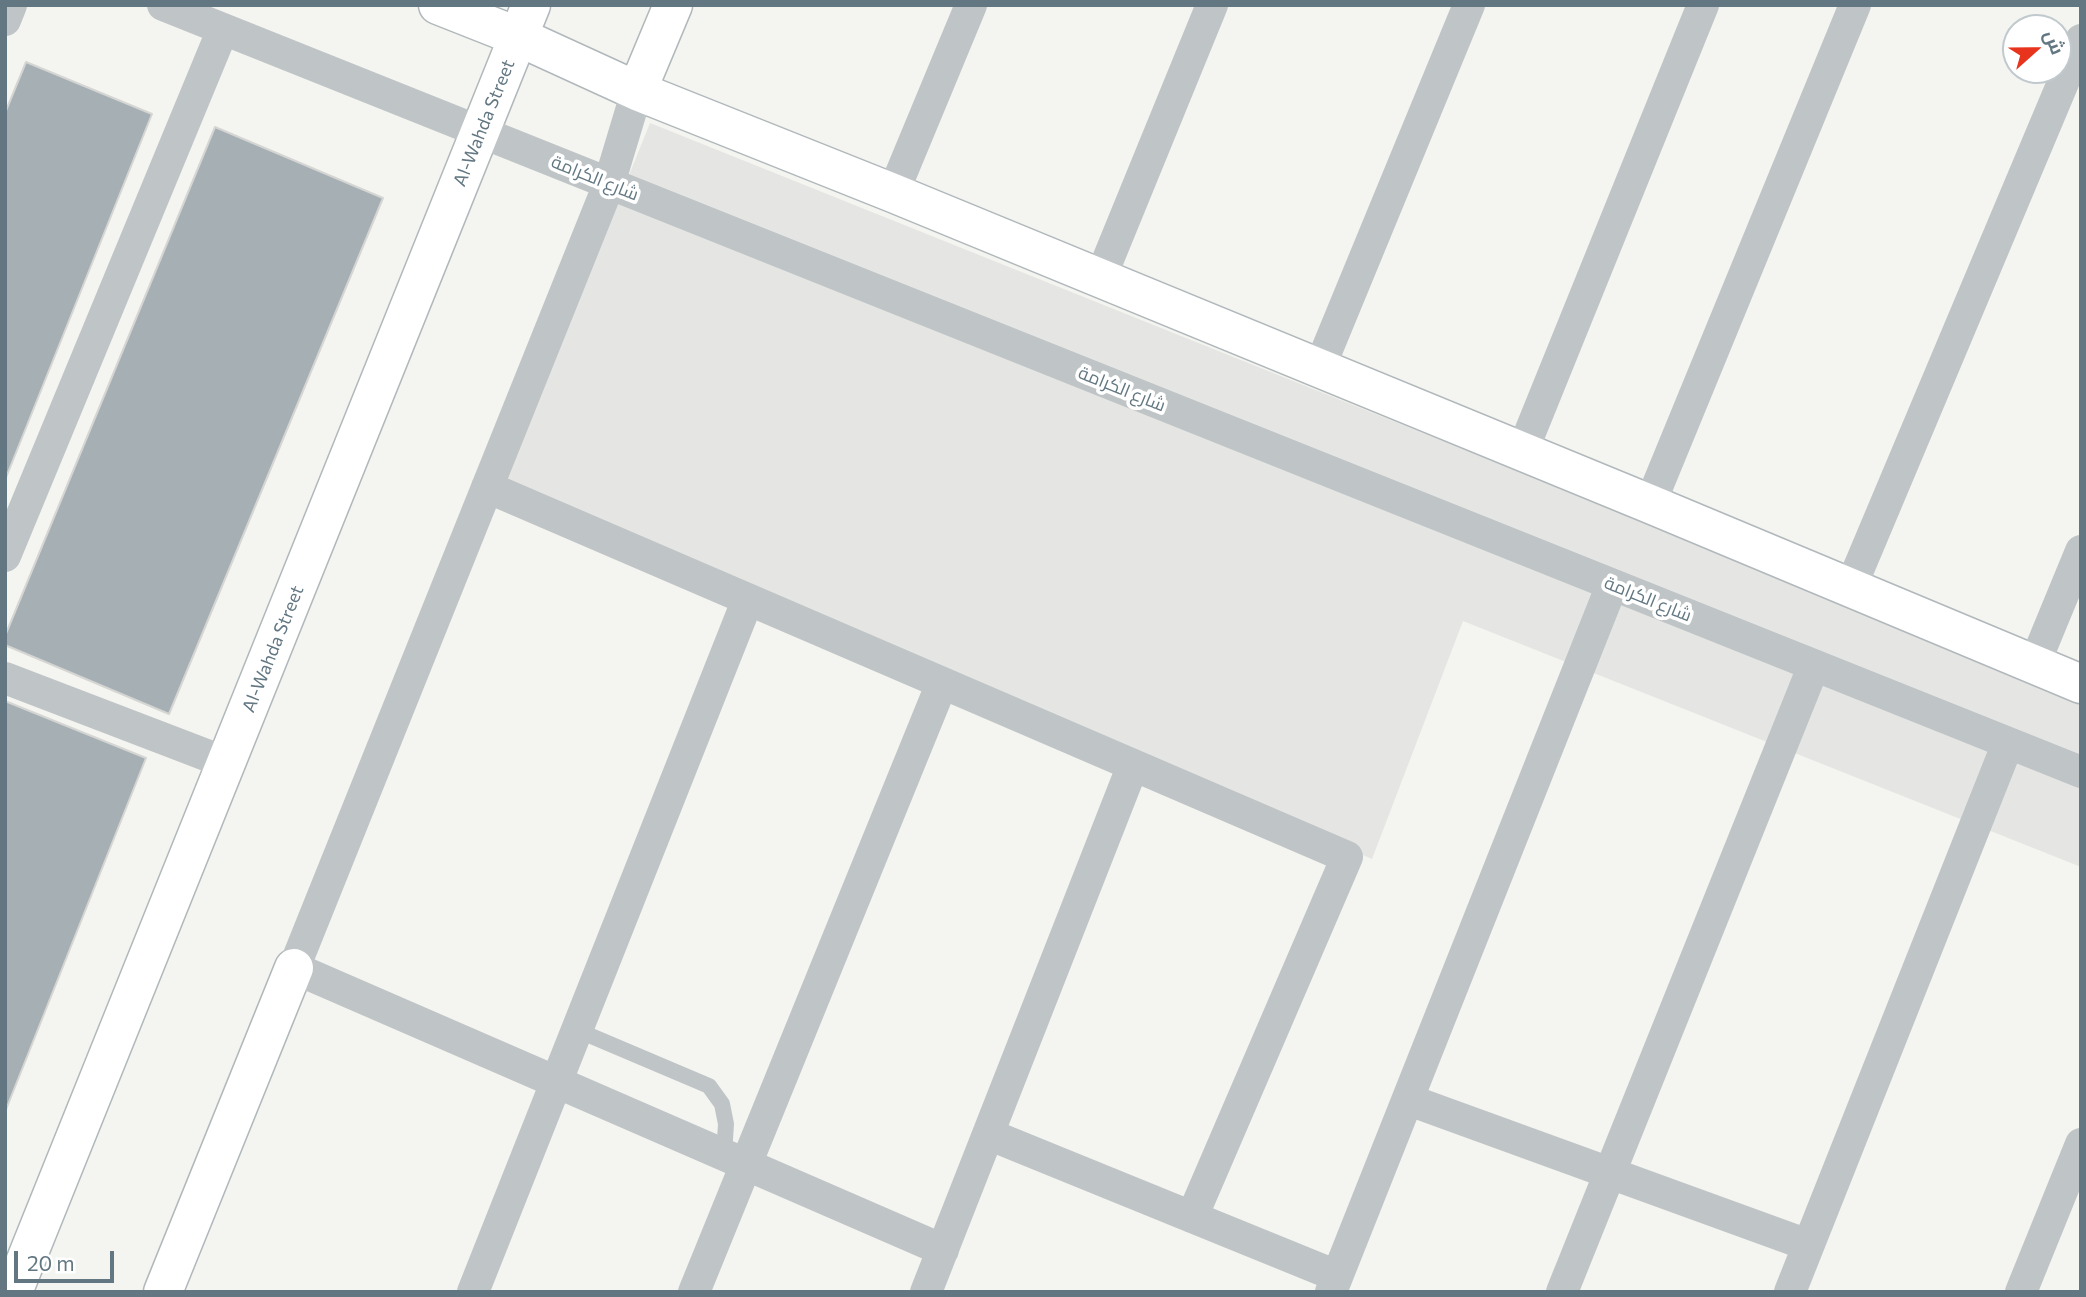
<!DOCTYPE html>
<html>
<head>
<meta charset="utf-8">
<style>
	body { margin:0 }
	#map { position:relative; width:2086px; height:1297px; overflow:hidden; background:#f4f4f0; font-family:Commissioner,Cairo,sans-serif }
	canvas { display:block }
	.frame { position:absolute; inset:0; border:7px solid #627782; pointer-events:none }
	.north { position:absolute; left:2002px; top:14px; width:70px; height:70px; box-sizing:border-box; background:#fff; border:2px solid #c0c9cd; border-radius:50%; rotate:69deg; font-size:19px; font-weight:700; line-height:28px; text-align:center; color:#627782 }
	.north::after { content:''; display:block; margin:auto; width:24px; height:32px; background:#e8341c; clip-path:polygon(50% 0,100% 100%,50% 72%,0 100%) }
	.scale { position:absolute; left:14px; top:1251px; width:100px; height:32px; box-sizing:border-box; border:4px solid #627782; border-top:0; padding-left:9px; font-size:21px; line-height:24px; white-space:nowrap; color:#627782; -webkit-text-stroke:5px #fff; paint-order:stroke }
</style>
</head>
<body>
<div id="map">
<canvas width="2086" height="1297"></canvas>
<div class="frame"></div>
<div class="north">ش</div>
<div class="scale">20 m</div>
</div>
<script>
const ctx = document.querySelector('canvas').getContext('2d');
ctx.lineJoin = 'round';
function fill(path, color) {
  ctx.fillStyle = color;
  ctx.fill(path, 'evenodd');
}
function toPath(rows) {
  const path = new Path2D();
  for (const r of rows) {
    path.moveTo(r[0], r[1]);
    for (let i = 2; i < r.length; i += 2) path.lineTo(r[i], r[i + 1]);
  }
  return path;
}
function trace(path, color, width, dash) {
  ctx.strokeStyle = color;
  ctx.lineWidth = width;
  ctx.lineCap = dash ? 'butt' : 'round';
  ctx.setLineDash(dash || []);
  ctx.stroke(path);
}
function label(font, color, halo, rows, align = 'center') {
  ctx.font = font + ' Commissioner,Cairo,sans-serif';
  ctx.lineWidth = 7;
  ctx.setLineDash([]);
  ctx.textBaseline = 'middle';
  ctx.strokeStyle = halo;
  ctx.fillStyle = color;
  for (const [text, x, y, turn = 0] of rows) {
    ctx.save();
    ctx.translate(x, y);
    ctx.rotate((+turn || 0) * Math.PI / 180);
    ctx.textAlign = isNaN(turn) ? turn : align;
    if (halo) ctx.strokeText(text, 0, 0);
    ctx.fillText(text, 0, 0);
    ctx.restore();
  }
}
fill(toPath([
	[650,123,2081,697,2081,867,1463,621,1372,859,506,480]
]), '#e5e5e3');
const building = toPath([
	[26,62,152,114,5,480,5,113,26,62],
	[215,127,383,198,169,714,5,645,5,636,215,127],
	[5,701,146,758,5,1112,5,701]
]);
fill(building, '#a6b0b4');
trace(building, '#d5d5d3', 2);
const secondary = toPath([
	[438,5,519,37,637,91,893,193,1650,504,2081,684],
	[637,91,673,5],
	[13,1292,531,5],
	[163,1292,294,968]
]);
trace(secondary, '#b1b8bb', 41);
trace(toPath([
	[577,1030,709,1086,722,1104,726,1124,724,1154]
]), '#bfc4c6', 16);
trace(toPath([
	[163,5,2081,772],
	[5,20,11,5],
	[637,91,609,184,294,968,943,1250],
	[893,193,971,5],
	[1100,279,1212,5],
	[1319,369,1469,5],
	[1522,452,1703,5],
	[487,487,1347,857,1192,1217],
	[1650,504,1855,5],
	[5,556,223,29],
	[1850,589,2081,40],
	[2034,665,2081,551],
	[5,678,227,763],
	[1409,1100,1808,1245],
	[988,1134,1337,1276],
	[473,1292,748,599],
	[694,1292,942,683],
	[926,1292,1133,765],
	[1331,1292,1612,585],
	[1562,1292,1814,665],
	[1790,1292,2008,743],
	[2021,1292,2081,1144]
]), '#bfc4c6', 32);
trace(secondary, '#fff', 38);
label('18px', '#627782', '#fff', [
	["Al-Wahda Street",484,123,-68],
	["شارع الكرامة",595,178,22],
	["شارع الكرامة",1122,389,22],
	["شارع الكرامة",1648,599,22],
	["Al-Wahda Street",273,649,-68]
]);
</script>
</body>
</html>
